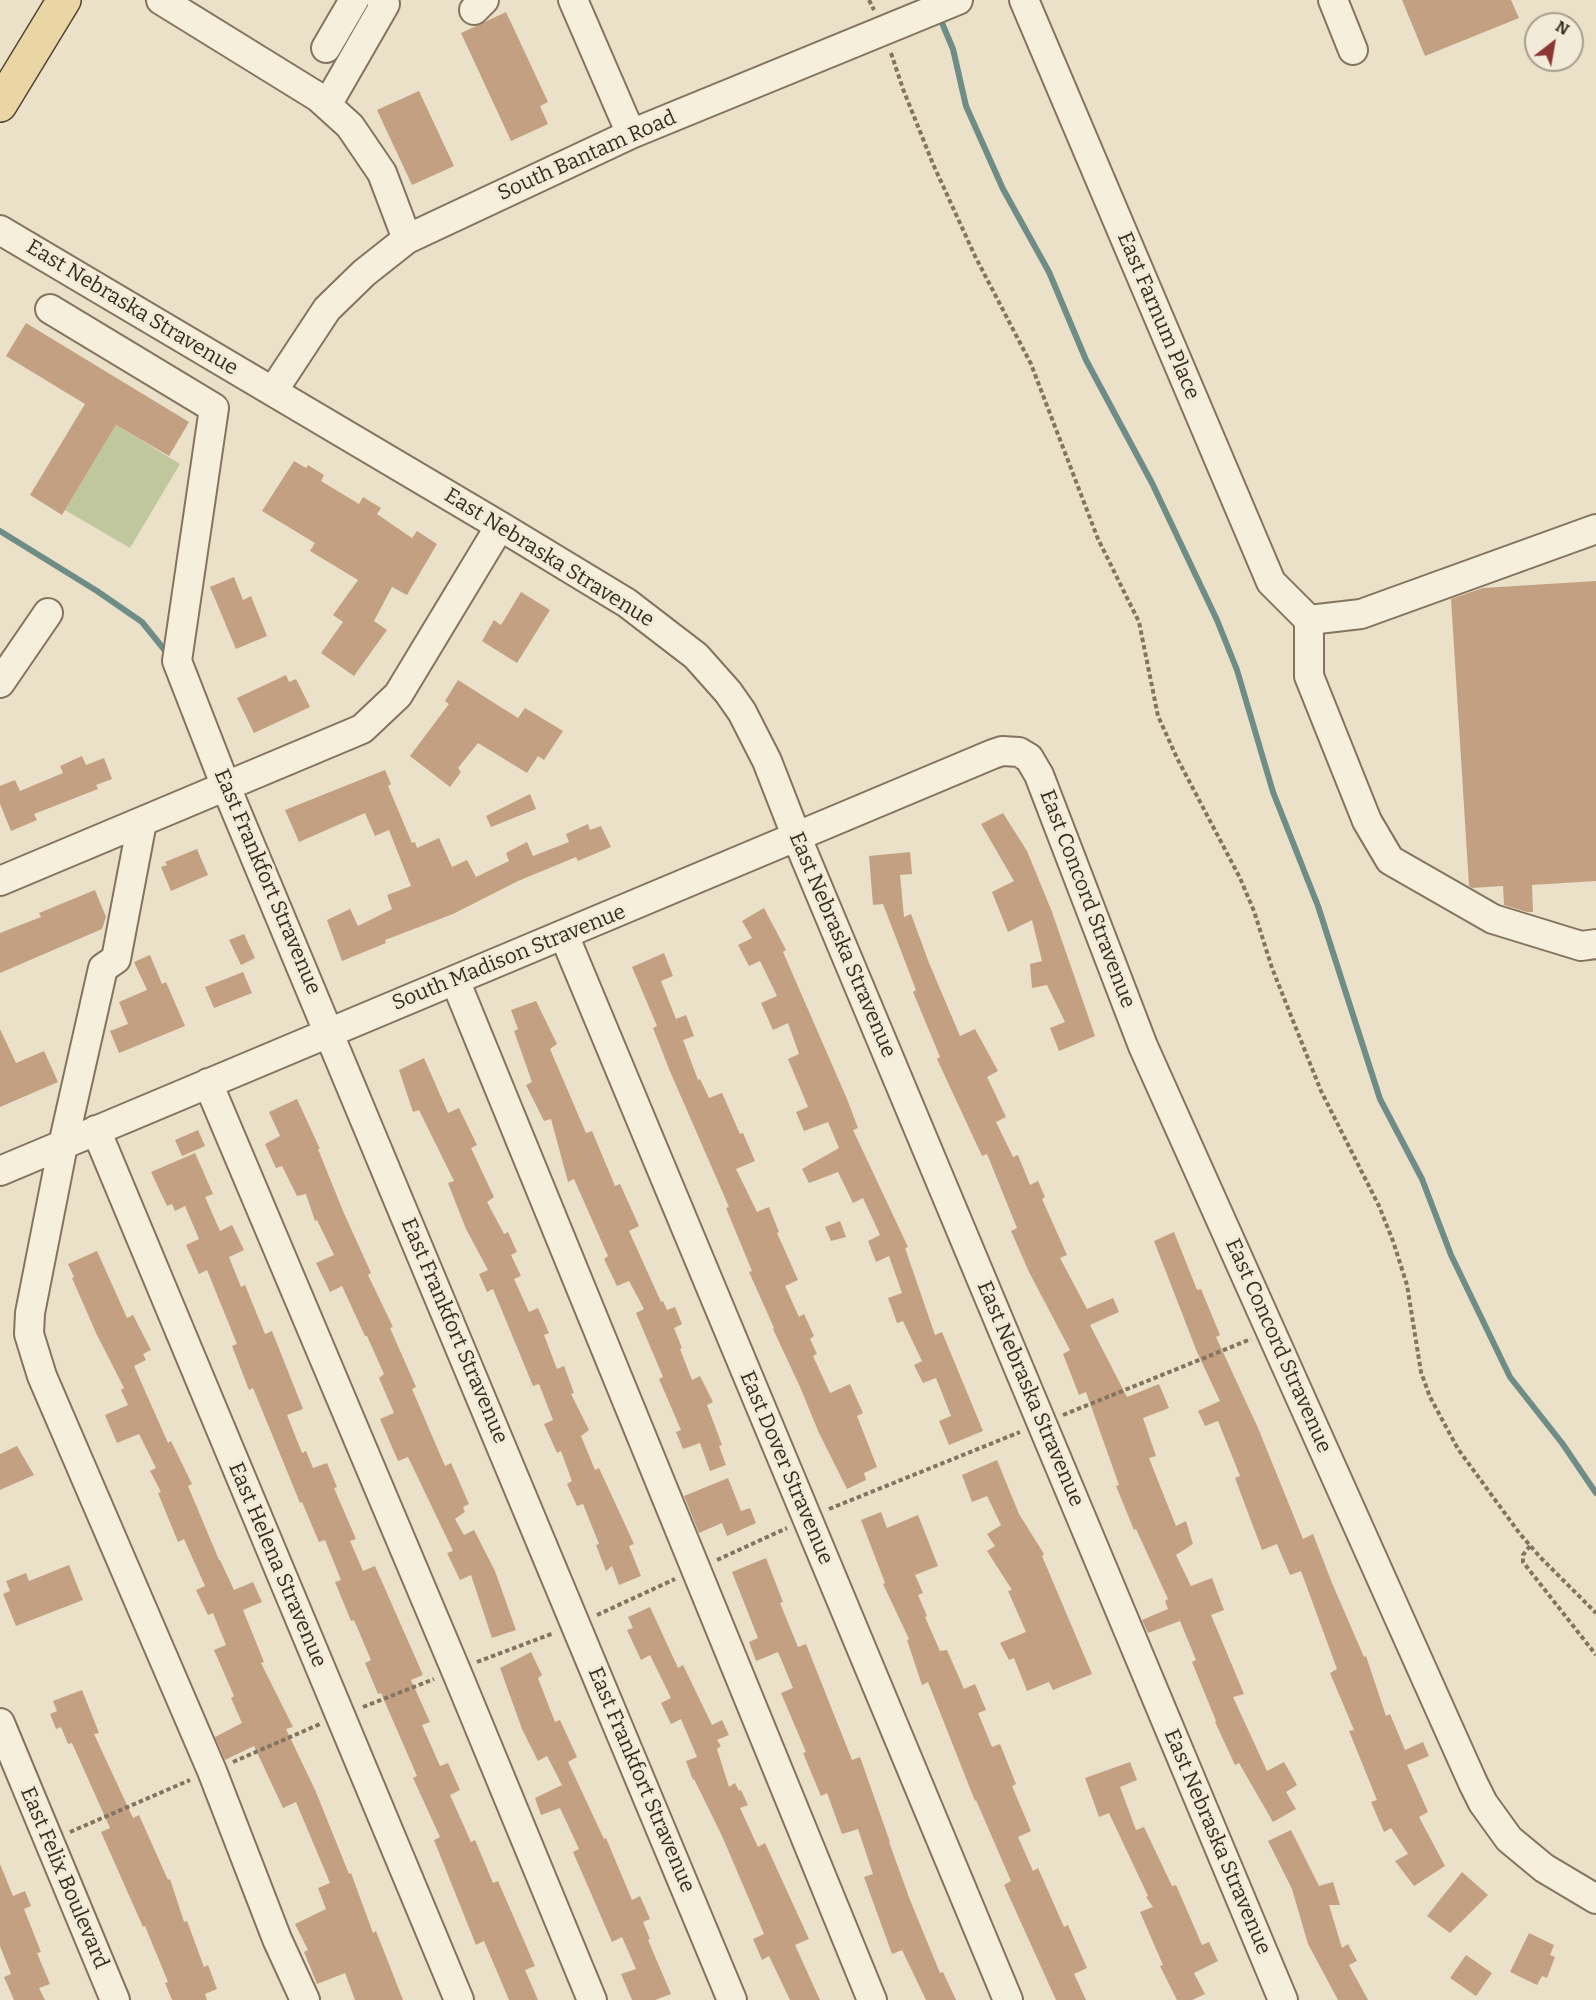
<!DOCTYPE html>
<html>
<head>
<meta charset="utf-8">
<style>
	body { margin:0 }
	#map { position:relative; width:1596px; height:2000px; overflow:hidden; background:#eae1c8; font-family:Bitter,serif }
	canvas { display:block }
	.north { position:absolute; left:1524px; top:12px; width:60px; height:60px; box-sizing:border-box; background:#f2ebd7; border:2px solid #a79f8e; border-radius:50%; rotate:31deg; font-size:16px; font-weight:700; line-height:24px; text-align:center; color:#362c21 }
	.north::after { content:''; display:block; margin:auto; width:21px; height:27px; background:#8d3735; clip-path:polygon(50% 0,100% 100%,50% 72%,0 100%) }
</style>
</head>
<body>
<div id="map">
<canvas width="1596" height="2000"></canvas>
<div class="north">N</div>
</div>
<script>
const ctx = document.querySelector('canvas').getContext('2d');
ctx.lineJoin = 'round';
function fill(path, color) {
  ctx.fillStyle = color;
  ctx.fill(path, 'evenodd');
}
function toPath(rows) {
  const path = new Path2D();
  for (const r of rows) {
    path.moveTo(r[0], r[1]);
    for (let i = 2; i < r.length; i += 2) path.lineTo(r[i], r[i + 1]);
  }
  return path;
}
function trace(path, color, width, dash) {
  ctx.strokeStyle = color;
  ctx.lineWidth = width;
  ctx.lineCap = dash ? 'butt' : 'round';
  ctx.setLineDash(dash || []);
  ctx.stroke(path);
}
function label(font, color, halo, rows, align = 'center') {
  ctx.font = font + ' Bitter,serif';
  ctx.lineWidth = 6;
  ctx.setLineDash([]);
  ctx.textBaseline = 'middle';
  ctx.strokeStyle = halo;
  ctx.fillStyle = color;
  for (const [text, x, y, turn = 0] of rows) {
    ctx.save();
    ctx.translate(x, y);
    ctx.rotate((+turn || 0) * Math.PI / 180);
    ctx.textAlign = isNaN(turn) ? turn : align;
    if (halo) ctx.strokeText(text, 0, 0);
    ctx.fillText(text, 0, 0);
    ctx.restore();
  }
}
fill(toPath([
	[116,425,180,464,130,548,65,510]
]), '#c1c79d');
trace(toPath([
	[939,16,953,49,966,106,1003,189,1049,272,1086,360,1152,483,1217,620,1237,670,1273,792,1318,906,1380,1099,1422,1179,1451,1255,1510,1377,1562,1443,1596,1493],
	[0,531,97,591,142,622,167,653]
]), '#708c86', 6);
fill(toPath([
	[1402,0,1511,0,1519,18,1425,56],
	[506,12,548,102,540,106,548,124,511,141,461,33],
	[419,91,454,166,412,185,377,110],
	[26,323,189,422,169,456,116,425,62,515,30,495,85,404,6,356],
	[294,461,306,468,308,465,324,475,321,481,359,504,363,497,381,508,377,514,412,538,417,531,437,544,407,595,392,587,374,621,387,630,354,676,321,653,343,622,333,615,358,580,310,551,315,543,262,511],
	[234,577,243,600,251,596,267,636,236,649,210,587],
	[1596,581,1596,881,1532,885,1533,912,1527,912,1504,905,1503,886,1472,888,1469,886,1451,599,1483,588],
	[521,592,550,610,517,663,482,641,494,620,501,625],
	[286,675,289,682,296,679,310,707,254,733,237,698],
	[458,680,518,718,525,708,563,731,544,760,538,756,527,773,478,743,458,768,461,772,450,787,410,756,449,704,445,701],
	[82,756,86,765,104,758,112,779,96,785,98,789,34,814,37,820,11,831,0,804,0,786,15,780,20,791,63,773,60,766],
	[385,770,391,784,388,786,412,843,415,842,417,848,439,838,452,867,467,860,476,877,509,861,506,853,527,842,533,856,569,842,566,834,588,824,590,830,601,826,611,847,578,861,576,857,518,881,453,914,385,940,386,943,342,961,327,920,350,909,358,926,392,909,387,895,411,886,389,830,375,836,365,813,299,842,285,810],
	[530,794,536,809,491,827,486,816],
	[1003,813,1027,851,1052,912,1095,1036,1059,1051,1050,1028,1065,1022,1047,985,1032,988,1030,964,1042,961,1032,920,1008,932,992,892,1014,881,981,824],
	[197,849,208,875,171,891,161,867,167,865,165,862],
	[910,852,912,874,900,875,904,917,911,914,929,963,960,1036,975,1029,998,1071,987,1077,1006,1117,996,1122,1013,1157,1018,1155,1030,1185,1038,1181,1045,1197,1042,1199,1067,1255,1060,1258,1087,1309,1113,1298,1119,1312,1090,1325,1127,1397,1159,1384,1169,1408,1143,1418,1156,1456,1149,1458,1162,1491,1176,1526,1186,1521,1193,1544,1176,1555,1191,1586,1212,1578,1224,1610,1211,1615,1244,1694,1233,1697,1267,1771,1284,1762,1297,1785,1286,1792,1296,1809,1273,1822,1239,1763,1235,1765,1215,1722,1216,1721,1192,1662,1196,1660,1180,1621,1148,1633,1142,1620,1168,1609,1165,1601,1168,1599,1136,1529,1134,1530,1116,1486,1119,1485,1086,1392,1079,1395,1063,1354,1070,1350,1029,1272,1011,1231,1017,1228,987,1154,982,1156,937,1059,940,1057,913,992,916,990,883,904,873,905,869,856],
	[95,890,106,917,102,929,0,973,0,933,41,917,39,913],
	[764,908,786,950,783,952,847,1099,858,1128,853,1130,908,1247,905,1248,935,1335,942,1332,983,1431,949,1445,939,1421,951,1416,936,1378,923,1383,914,1365,922,1361,903,1321,897,1323,888,1298,902,1293,889,1256,876,1262,868,1241,880,1235,863,1198,853,1203,838,1172,809,1183,802,1169,839,1148,828,1122,804,1131,796,1112,808,1107,788,1059,799,1054,788,1023,773,1030,761,1003,777,996,760,961,749,966,738,945,752,938,742,921],
	[244,934,255,958,241,965,229,940],
	[664,953,673,976,661,981,676,1019,686,1015,694,1036,683,1040,698,1080,700,1079,709,1098,722,1093,740,1134,743,1133,755,1161,736,1169,757,1212,769,1207,779,1232,777,1233,798,1280,785,1286,799,1317,804,1314,814,1336,810,1339,817,1354,813,1356,830,1393,850,1384,863,1413,857,1416,877,1467,864,1473,866,1480,847,1489,819,1433,800,1387,773,1329,774,1328,749,1272,752,1271,726,1208,729,1207,669,1069,653,1028,657,1026,632,967],
	[150,955,162,984,166,982,185,1026,119,1053,110,1031,128,1024,119,1002,147,990,134,962],
	[243,972,252,993,214,1008,205,987],
	[536,1001,557,1044,550,1049,586,1133,592,1131,615,1186,620,1184,639,1226,629,1231,661,1302,663,1301,667,1310,675,1307,682,1324,674,1328,682,1348,680,1349,692,1380,700,1376,713,1402,707,1405,722,1445,719,1446,726,1465,710,1471,700,1443,683,1449,676,1432,681,1430,659,1379,663,1377,636,1313,644,1309,629,1281,617,1286,604,1259,608,1256,574,1179,568,1182,551,1119,544,1121,526,1085,532,1082,514,1031,518,1029,511,1010],
	[0,1029,16,1063,44,1051,58,1082,0,1107],
	[424,1058,448,1113,459,1108,477,1145,471,1148,494,1197,487,1202,504,1234,508,1232,517,1252,511,1255,521,1276,514,1279,529,1312,538,1308,549,1333,544,1335,557,1369,564,1366,574,1393,571,1394,589,1430,581,1436,595,1470,599,1468,634,1544,629,1546,641,1576,619,1585,612,1566,606,1571,596,1545,599,1544,583,1504,577,1506,567,1484,572,1481,561,1451,557,1453,544,1424,553,1420,539,1384,533,1386,493,1289,487,1292,479,1274,488,1270,466,1229,448,1183,454,1181,419,1110,413,1112,399,1070],
	[297,1099,320,1149,318,1149,343,1211,371,1273,368,1275,393,1327,390,1328,416,1387,412,1389,445,1466,451,1463,469,1504,463,1507,465,1512,455,1519,464,1535,474,1530,495,1571,516,1630,492,1638,471,1575,460,1580,447,1553,453,1551,408,1457,398,1461,380,1419,394,1413,379,1378,384,1374,367,1336,365,1336,342,1286,330,1292,316,1263,334,1255,317,1220,315,1221,306,1194,297,1196,282,1166,276,1168,265,1144,280,1136,269,1112],
	[198,1130,205,1146,182,1156,175,1140],
	[195,1153,213,1194,205,1197,220,1231,232,1225,244,1250,229,1257,241,1287,245,1285,265,1334,272,1331,303,1409,287,1415,302,1453,306,1451,313,1468,327,1463,337,1487,334,1488,356,1539,350,1541,363,1571,375,1566,423,1675,411,1680,430,1722,422,1725,440,1766,448,1763,460,1790,450,1795,471,1842,475,1840,493,1883,498,1881,535,1966,525,1970,538,2000,509,2000,484,1941,476,1945,434,1840,440,1837,413,1778,417,1776,381,1693,378,1694,365,1663,371,1660,354,1620,351,1621,335,1582,341,1580,325,1540,319,1542,302,1502,300,1503,253,1388,249,1390,232,1346,237,1344,207,1270,199,1274,186,1245,199,1239,185,1206,175,1211,172,1204,167,1206,151,1172],
	[840,1221,846,1237,831,1241,825,1227],
	[1174,1232,1197,1290,1201,1289,1220,1335,1216,1337,1258,1428,1303,1539,1313,1534,1332,1583,1364,1657,1366,1656,1386,1716,1390,1714,1405,1750,1423,1742,1429,1756,1407,1765,1428,1812,1419,1817,1445,1866,1414,1886,1395,1861,1408,1854,1391,1828,1384,1832,1371,1802,1377,1800,1349,1731,1354,1730,1330,1673,1337,1669,1301,1571,1290,1575,1277,1544,1262,1550,1235,1478,1240,1476,1218,1421,1205,1426,1198,1411,1220,1401,1197,1352,1154,1241],
	[97,1251,127,1318,133,1315,151,1350,143,1354,146,1360,134,1366,168,1443,171,1441,192,1484,188,1486,219,1560,220,1560,234,1590,253,1582,262,1602,243,1610,264,1662,261,1663,293,1727,286,1729,316,1792,349,1874,351,1873,373,1933,376,1931,403,2000,355,2000,345,1973,317,1984,304,1952,308,1950,295,1924,326,1909,318,1888,330,1883,296,1802,283,1808,254,1746,225,1760,215,1737,242,1723,231,1698,234,1696,214,1650,226,1645,213,1613,208,1615,196,1590,205,1586,184,1539,178,1542,158,1493,161,1492,150,1471,156,1468,139,1434,117,1443,105,1415,128,1405,121,1390,124,1388,96,1333,72,1278,74,1277,68,1264],
	[17,1446,34,1475,0,1490,0,1454],
	[997,1460,1019,1514,1044,1554,1042,1556,1092,1674,1053,1690,1049,1682,1027,1691,1014,1658,1009,1660,1000,1643,1026,1632,1008,1591,1012,1590,987,1551,995,1546,987,1534,1001,1525,987,1496,972,1502,962,1475],
	[728,1478,741,1511,750,1508,756,1523,727,1536,722,1523,699,1533,684,1496],
	[881,1512,887,1528,918,1515,938,1566,915,1575,923,1593,918,1595,927,1616,925,1617,940,1651,947,1650,964,1689,975,1684,986,1710,978,1713,992,1747,1000,1744,1016,1784,1012,1786,1031,1831,1018,1837,1033,1871,1038,1868,1064,1927,1068,1925,1087,1968,1074,1974,1086,2000,1056,2000,1004,1885,1011,1881,976,1800,975,1801,928,1682,922,1685,907,1640,909,1639,883,1584,885,1583,861,1520],
	[766,1558,783,1602,780,1603,798,1647,806,1644,852,1760,860,1757,890,1842,889,1842,910,1900,940,1973,943,1972,956,2000,926,2000,902,1950,892,1954,864,1877,873,1874,858,1829,842,1834,827,1793,821,1796,803,1753,806,1752,781,1693,793,1688,778,1652,756,1661,749,1642,758,1638,732,1572],
	[69,1565,83,1600,16,1626,3,1594,10,1591,6,1581,26,1573,29,1581],
	[650,1607,678,1668,683,1665,712,1725,722,1720,729,1735,717,1740,721,1746,717,1749,729,1787,735,1783,739,1791,741,1790,748,1805,740,1808,758,1847,765,1843,809,1939,795,1945,820,2000,790,2000,769,1956,762,1960,753,1939,764,1934,722,1836,694,1779,693,1780,686,1761,697,1757,681,1719,671,1724,661,1703,671,1698,650,1655,641,1660,627,1630,633,1628,628,1617],
	[531,1652,542,1675,538,1678,555,1722,560,1720,577,1757,568,1762,604,1839,606,1838,632,1900,640,1896,650,1919,643,1922,650,1939,648,1940,671,1994,655,2000,632,2000,621,1974,636,1969,622,1937,612,1942,573,1852,579,1849,560,1808,541,1815,535,1798,562,1785,547,1756,538,1761,522,1729,500,1668],
	[82,1690,99,1733,94,1734,133,1818,139,1815,168,1880,170,1879,184,1922,187,1921,204,1967,208,1965,217,1989,205,1994,207,2000,172,2000,165,1983,168,1982,145,1926,143,1927,101,1832,110,1828,72,1743,68,1744,61,1727,56,1729,50,1714,57,1711,53,1701],
	[1130,1762,1137,1780,1120,1787,1136,1830,1144,1827,1172,1886,1176,1885,1202,1945,1209,1942,1218,1961,1194,1973,1205,1994,1192,2000,1177,2000,1160,1966,1163,1965,1140,1912,1153,1907,1146,1897,1148,1896,1109,1813,1099,1817,1085,1778],
	[1291,1830,1319,1886,1333,1882,1340,1905,1329,1905,1342,1948,1348,1944,1357,1961,1349,1965,1368,2000,1338,2000,1308,1944,1292,1889,1268,1841],
	[0,1864,13,1896,25,1891,31,1906,24,1909,41,1952,37,1953,50,1984,39,1988,45,2000,14,2000,4,1977,11,1974,0,1946],
	[1462,1872,1488,1895,1450,1933,1427,1916],
	[1529,1933,1554,1945,1550,1955,1555,1957,1547,1978,1542,1976,1537,1985,1510,1972],
	[1466,1955,1492,1973,1476,1996,1450,1978]
]), '#c4a082');
const minor = toPath([
	[161,0,318,97,350,126,382,173,407,239],
	[573,0,631,134],
	[1024,0,1271,582,1309,620],
	[1333,0,1353,50],
	[474,10,484,0],
	[326,48,354,0],
	[327,105,385,4,381,0],
	[0,230,500,526,627,603,696,656,728,692,742,712,767,761,797,838,1283,2000],
	[50,309,214,408,177,661,226,787,732,2000],
	[273,391,327,309,364,273,407,239,631,134,958,0],
	[1309,620,1309,676,1367,821,1390,860,1493,919,1581,946,1596,944],
	[1309,620,1361,614,1596,529],
	[0,683,48,613],
	[142,822,116,959,103,968,63,1145,30,1313,29,1334,42,1376,212,1771,277,1939,305,2000],
	[0,881,362,729,398,695,500,526],
	[564,935,1008,2000],
	[455,980,872,2000],
	[208,1083,457,1673,592,2000],
	[96,1130,459,2000],
	[0,1171,993,754,1002,751,1019,752,1029,758,1039,775,1143,1046,1473,1783,1483,1803,1509,1839,1544,1868,1596,1899],
	[0,1723,115,2000]
]);
const major = toPath([
	[0,105,64,0]
]);
trace(minor, '#84745f', 32);
trace(major, '#534332', 36);
trace(toPath([
	[869,0,874,10],
	[891,53,903,89,933,164,975,256,1031,364,1098,539,1139,622,1158,716,1177,758,1240,878,1254,911,1272,968,1321,1091,1379,1206,1393,1241,1407,1285,1421,1372,1430,1397,1458,1449,1520,1534,1541,1558,1596,1613],
	[1063,1415,1251,1339],
	[829,1509,1020,1432],
	[1530,1546,1523,1555,1523,1562,1596,1655],
	[717,1560,787,1528],
	[597,1615,675,1579],
	[477,1662,554,1633],
	[363,1707,434,1679],
	[233,1762,320,1724],
	[70,1832,190,1780]
]), '#84745f', 4, [4.5, 3]);
trace(minor, '#f6efdb', 28);
trace(major, '#e9d6a4', 33);
label('21px', '#362c21', '#f2ebd7', [
	["South Bantam Road",587,156,-24],
	["East Nebraska Stravenue",132,308,31],
	["East Farnum Place",1158,316,67],
	["East Nebraska Stravenue",549,558,32],
	["East Frankfort Stravenue",267,882,67],
	["East Concord Stravenue",1087,899,69],
	["East Nebraska Stravenue",842,945,67],
	["South Madison Stravenue",509,958,-22],
	["East Frankfort Stravenue",454,1331,67],
	["East Concord Stravenue",1278,1346,66],
	["East Nebraska Stravenue",1030,1394,67],
	["East Dover Stravenue",786,1468,67],
	["East Helena Stravenue",277,1565,67],
	["East Frankfort Stravenue",641,1780,67],
	["East Nebraska Stravenue",1217,1842,67],
	["East Felix Boulevard",64,1878,67]
]);
</script>
</body>
</html>
